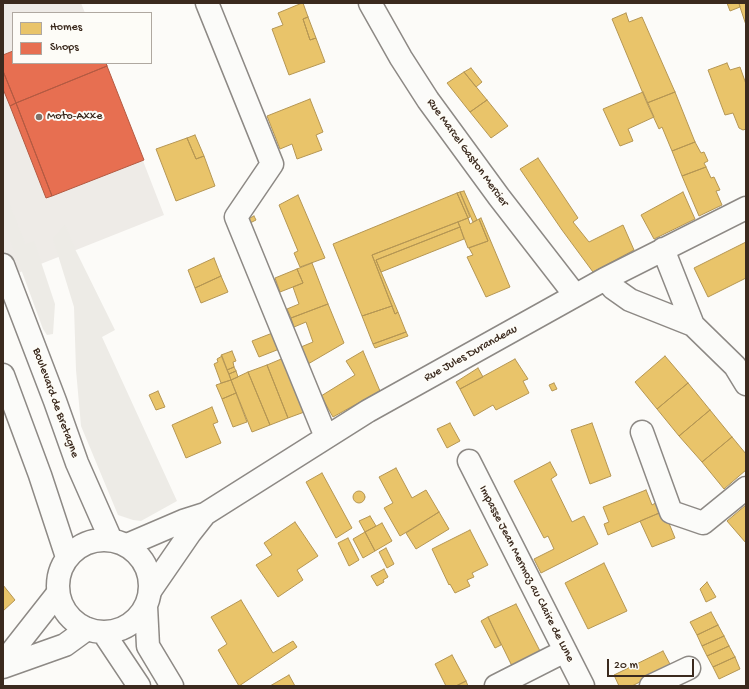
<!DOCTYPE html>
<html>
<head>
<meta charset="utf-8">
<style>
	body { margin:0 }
	#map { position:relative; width:749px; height:689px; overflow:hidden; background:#fcfbf8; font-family:"Gochi Hand",sans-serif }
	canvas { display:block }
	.frame { position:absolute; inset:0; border:4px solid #3b2a1e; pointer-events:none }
	.legend { position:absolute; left:12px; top:12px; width:140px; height:52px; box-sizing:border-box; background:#fdfcf7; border:1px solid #afa8a0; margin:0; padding:5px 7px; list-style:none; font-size:12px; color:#3b2a1e }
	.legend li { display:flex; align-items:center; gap:8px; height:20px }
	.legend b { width:20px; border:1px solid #afa8a0 }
	.scale { position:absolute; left:607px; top:659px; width:87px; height:18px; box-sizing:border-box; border:2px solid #3b2a1e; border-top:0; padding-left:5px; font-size:12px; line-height:14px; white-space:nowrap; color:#3b2a1e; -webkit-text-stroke:3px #fdfcf7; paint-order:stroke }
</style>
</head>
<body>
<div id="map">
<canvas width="749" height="689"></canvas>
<div class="frame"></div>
<ul class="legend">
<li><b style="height:11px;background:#e9c46a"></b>Homes</li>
<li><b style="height:11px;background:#e76f51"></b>Shops</li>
</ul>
<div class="scale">20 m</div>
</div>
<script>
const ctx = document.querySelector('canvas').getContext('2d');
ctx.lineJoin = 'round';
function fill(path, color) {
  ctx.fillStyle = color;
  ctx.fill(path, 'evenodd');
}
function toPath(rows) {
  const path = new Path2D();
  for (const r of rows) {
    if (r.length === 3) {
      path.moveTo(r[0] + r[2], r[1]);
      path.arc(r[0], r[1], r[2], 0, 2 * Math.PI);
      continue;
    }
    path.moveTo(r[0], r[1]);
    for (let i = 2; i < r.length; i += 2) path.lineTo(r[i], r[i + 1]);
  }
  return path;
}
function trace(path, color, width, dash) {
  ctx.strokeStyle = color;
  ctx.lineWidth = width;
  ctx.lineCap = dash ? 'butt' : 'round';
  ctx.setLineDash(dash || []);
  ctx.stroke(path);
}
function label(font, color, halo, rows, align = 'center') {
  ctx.font = font + ' "Gochi Hand",sans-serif';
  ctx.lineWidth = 4;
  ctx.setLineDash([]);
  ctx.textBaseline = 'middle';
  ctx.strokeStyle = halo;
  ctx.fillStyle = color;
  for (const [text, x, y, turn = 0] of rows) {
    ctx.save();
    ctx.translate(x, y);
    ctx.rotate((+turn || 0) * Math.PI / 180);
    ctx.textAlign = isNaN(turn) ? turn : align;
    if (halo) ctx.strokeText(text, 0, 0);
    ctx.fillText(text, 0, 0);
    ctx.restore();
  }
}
fill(toPath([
	[3,3,81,3,85,13,13,13,13,63,105,63,164,215,3,279]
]), '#eeebe7');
fill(toPath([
	[3,187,25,244,34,241,55,304,53,334,47,335,43,329,3,220],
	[65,225,75,249,115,330,102,337,177,501,141,521,133,520,118,515,81,426,76,370,74,307,53,239]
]), '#edebe6');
const homes = toPath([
	[302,3,303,3,308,17,303,19,310,40,316,38,325,62,289,75,272,29,283,25,278,13,302,3],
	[727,3,739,3,740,7,730,11,727,3],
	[739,3,746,3,746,25,740,7,739,3],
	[626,13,629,22,642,17,675,92,647,103,612,19,626,13],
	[308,17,316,38,310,40,303,19,308,17],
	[727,63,730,70,740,67,746,84,746,129,743,130,739,128,733,113,725,115,708,70,727,63],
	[471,68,482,82,476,87,464,72,471,68],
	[464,72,487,100,470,112,447,83,464,72],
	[643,92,654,117,628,129,633,141,620,146,603,109,643,92],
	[675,92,695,142,672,151,662,127,659,129,647,103,675,92],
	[310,99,323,132,316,135,322,150,297,159,292,144,280,149,267,116,310,99],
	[487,100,508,126,491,138,470,112,487,100],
	[195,135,204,156,196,159,187,138,195,135],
	[187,138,196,159,204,156,215,186,176,201,156,149,187,138],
	[695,142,701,153,704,152,708,161,704,163,706,167,682,176,672,151,695,142],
	[538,158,578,218,573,222,589,242,623,225,634,250,593,272,562,230,520,169,538,158],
	[706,167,711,178,714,177,720,190,716,191,722,205,699,216,682,176,706,167],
	[464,191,477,220,473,222,460,192,464,191],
	[460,192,470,217,468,218,457,193,460,192],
	[683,192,695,219,654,239,641,215,683,192],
	[457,193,468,218,372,255,392,306,362,316,333,244,457,193],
	[298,195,325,258,300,267,294,253,298,251,279,205,298,195],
	[254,216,256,220,250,223,248,219,254,216],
	[468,218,470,224,479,219,488,241,468,248,458,222,468,218],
	[481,218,510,287,486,297,467,257,473,255,469,248,488,241,479,219,481,218],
	[458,222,460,227,376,260,398,312,395,314,372,255,458,222],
	[460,227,464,239,381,272,376,260,460,227],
	[746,242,746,278,708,297,694,268,746,242],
	[214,258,221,276,195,288,188,270,214,258],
	[312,263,328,304,291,318,287,309,299,304,293,287,303,283,297,269,312,263],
	[297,269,303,283,280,292,275,278,297,269],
	[221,276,228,292,201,303,195,288,221,276],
	[328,304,344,343,308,364,301,347,313,342,306,322,294,327,291,318,328,304],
	[392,306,395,314,398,312,406,332,373,344,362,316,392,306],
	[275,332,282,348,259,357,252,341,275,332],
	[406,332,408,336,375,348,373,344,406,332],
	[232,351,236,361,233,362,234,367,227,370,221,355,232,351],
	[363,351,380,391,333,417,321,396,355,375,346,361,363,351],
	[222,356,231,380,221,383,214,364,218,362,217,359,222,356],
	[665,356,688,383,657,409,635,382,665,356],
	[286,357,307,411,288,418,267,365,286,357],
	[515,359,528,379,523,381,529,393,496,410,493,405,474,416,460,389,515,359],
	[267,365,288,418,270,425,248,372,267,365],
	[234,367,236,371,229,374,227,370,234,367],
	[478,368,483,377,460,389,456,382,478,368],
	[236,371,238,377,231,380,229,374,236,371],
	[248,372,270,425,252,432,231,380,248,372],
	[231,380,236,393,222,399,216,385,231,380],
	[554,383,557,389,552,391,549,385,554,383],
	[688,383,710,410,679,436,657,409,688,383],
	[158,391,165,407,156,410,149,395,158,391],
	[236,393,247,422,233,427,222,399,236,393],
	[212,407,218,422,213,424,221,443,186,458,172,425,212,407],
	[710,410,732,437,702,462,679,436,710,410],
	[450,423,460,441,447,448,437,429,450,423],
	[592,423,611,476,590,484,571,430,592,423],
	[732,437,746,454,746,470,724,489,702,462,732,437],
	[550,462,557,475,551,479,572,522,584,516,598,544,541,573,534,559,554,549,548,536,544,538,514,481,550,462],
	[396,468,412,498,426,490,439,512,400,536,384,508,393,503,379,477,396,468],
	[322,473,352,528,336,538,306,482,322,473],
	[646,490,652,505,659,501,664,511,608,535,604,524,609,522,603,507,646,490],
	[359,497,6],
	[746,505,746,543,727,521,746,505],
	[664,511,675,538,652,547,640,521,664,511],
	[439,512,449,529,416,549,406,533,439,512],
	[370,516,376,526,365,532,359,521,370,516],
	[295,522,318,556,297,570,303,580,278,597,256,565,272,555,264,543,295,522],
	[382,523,392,541,375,551,365,532,382,523],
	[470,530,488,565,472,573,474,577,467,580,470,586,455,593,450,584,449,585,432,549,470,530],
	[365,532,375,551,363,558,353,539,365,532],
	[348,538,359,560,349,566,338,543,348,538],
	[386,548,394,564,387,568,379,552,386,548],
	[604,563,627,611,588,629,565,583,604,563],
	[384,569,388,577,383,580,384,582,377,586,371,576,384,569],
	[707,582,716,597,706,602,700,589,707,582],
	[3,585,15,600,3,611,3,585],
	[241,600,273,653,293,641,297,647,239,686,218,650,227,644,211,617,241,600],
	[516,604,540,651,512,666,488,617,516,604],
	[711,612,718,625,697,635,690,622,711,612],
	[488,617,501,645,495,648,481,621,488,617],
	[718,625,724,636,702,646,697,635,718,625],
	[724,636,729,646,707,656,702,646,724,636],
	[729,646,735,657,713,667,707,656,729,646],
	[663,651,671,666,632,686,619,686,614,675,663,651],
	[452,655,466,681,456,686,446,686,435,664,452,655],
	[735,657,740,669,719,679,713,667,735,657],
	[289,675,295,686,270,686,289,675],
	[466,681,468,686,456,686,466,681]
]);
fill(homes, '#e9c46a');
trace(homes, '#b59653', 1);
const shops = toPath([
	[13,51,13,63,106,63,107,66,16,103,3,71,3,55,13,51],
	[107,66,144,160,52,196,16,103,107,66],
	[3,71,16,103,10,106,3,89,3,71],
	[16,103,52,196,46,198,10,106,16,103]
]);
fill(shops, '#e76f51');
trace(shops, '#b35a42', 1);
const minor = toPath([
	[207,3,272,164,236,217,326,437],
	[370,3,401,58,428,100,499,197,575,295],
	[663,249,693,325],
	[605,279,613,288,630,300,693,325,735,366,746,384],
	[642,432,671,512,703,523,746,488],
	[469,461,583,686],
	[127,545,183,521,205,514,368,411,605,279,746,208],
	[150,591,190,533,205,514],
	[3,663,58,593],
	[3,667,65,645,87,629],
	[496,686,565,651],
	[651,686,689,668]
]);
const major = toPath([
	[3,265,55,401,77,463,111,540],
	[3,375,40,475,67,557],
	[104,586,46],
	[146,606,148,646,172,686],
	[103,632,139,686]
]);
trace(minor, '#8d8985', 25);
trace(major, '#8d8985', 25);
trace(minor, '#fbfbf9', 22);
trace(major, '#fbfbf9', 22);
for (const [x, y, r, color] of [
	[39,117,4,"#7f736a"]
]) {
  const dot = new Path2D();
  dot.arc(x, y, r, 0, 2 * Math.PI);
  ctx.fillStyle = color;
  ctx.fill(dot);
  trace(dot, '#fdfcf7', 1.5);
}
label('12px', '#3b2a1e', '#fdfcf7', [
	["Moto-Axxe",47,117]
], 'left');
label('12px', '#3b2a1e', '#fdfcf7', [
	["Rue Marcel Gaston Mercier",467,153,54],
	["Rue Jules Durandeau",471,354,-29],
	["Boulevard de Bretagne",55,403,70],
	["Impasse Jean Mermoz au Claire de Lune",526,574,63]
]);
</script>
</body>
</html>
